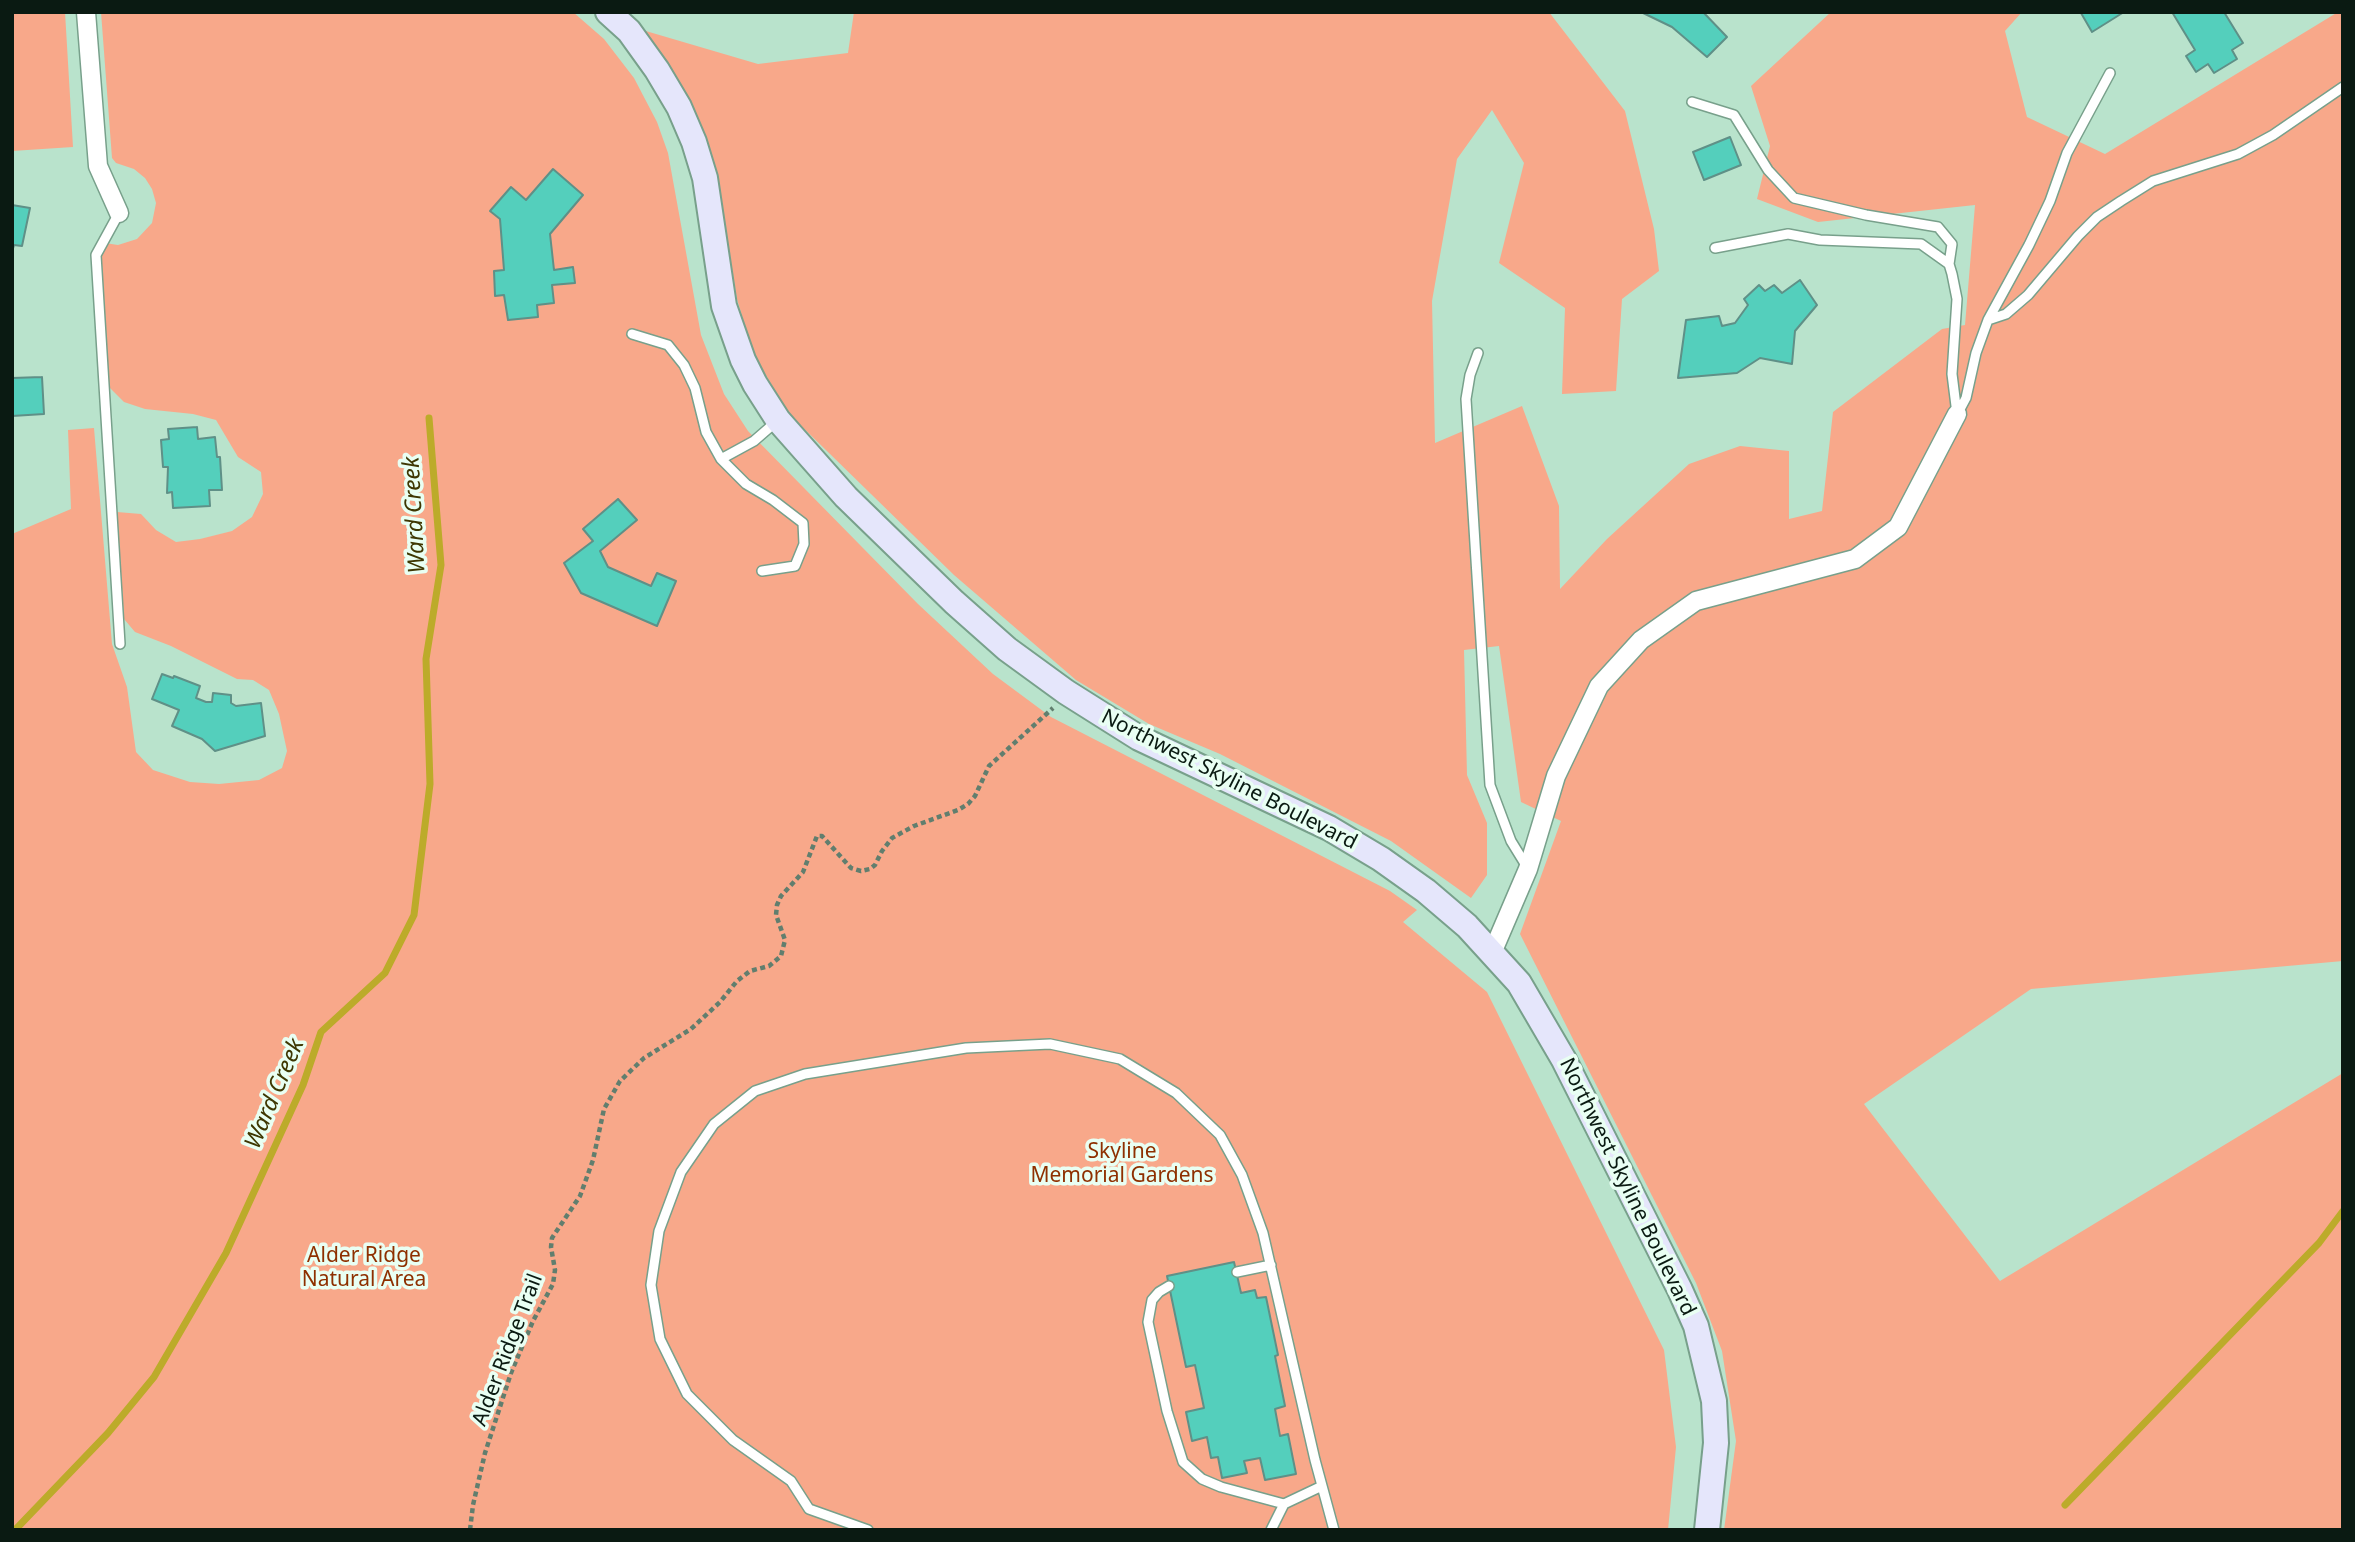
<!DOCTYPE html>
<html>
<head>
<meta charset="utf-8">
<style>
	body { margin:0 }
	#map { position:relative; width:2355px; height:1542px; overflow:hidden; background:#b9e3cc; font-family:"Noto Sans",sans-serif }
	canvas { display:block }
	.frame { position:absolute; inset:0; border:14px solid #0a1a12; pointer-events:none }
</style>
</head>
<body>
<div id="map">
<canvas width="2355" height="1542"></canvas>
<div class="frame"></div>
</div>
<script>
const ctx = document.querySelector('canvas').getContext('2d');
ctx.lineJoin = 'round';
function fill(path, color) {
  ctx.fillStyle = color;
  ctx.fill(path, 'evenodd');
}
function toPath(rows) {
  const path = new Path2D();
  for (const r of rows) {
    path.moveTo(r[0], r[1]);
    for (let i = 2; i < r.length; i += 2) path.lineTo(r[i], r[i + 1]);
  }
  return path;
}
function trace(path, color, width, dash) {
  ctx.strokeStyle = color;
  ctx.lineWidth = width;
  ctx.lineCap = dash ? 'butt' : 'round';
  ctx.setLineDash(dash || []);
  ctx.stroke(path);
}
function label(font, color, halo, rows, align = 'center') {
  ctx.font = font + ' "Noto Sans",sans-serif';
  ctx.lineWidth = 7;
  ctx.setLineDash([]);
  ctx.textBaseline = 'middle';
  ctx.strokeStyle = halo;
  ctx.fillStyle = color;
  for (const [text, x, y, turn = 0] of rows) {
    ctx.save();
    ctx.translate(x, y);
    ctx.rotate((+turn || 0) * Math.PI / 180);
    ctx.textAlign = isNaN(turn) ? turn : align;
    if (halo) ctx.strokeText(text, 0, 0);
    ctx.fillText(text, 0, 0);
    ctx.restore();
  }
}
fill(toPath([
	[12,12,65,12,73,147,12,151],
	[101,12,573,12,604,39,634,78,657,122,668,153,701,335,724,394,748,431,918,604,993,674,1051,717,1390,891,1417,910,1403,922,1487,992,1664,1350,1676,1447,1668,1530,12,1530,12,534,71,509,68,430,94,428,112,644,127,687,136,752,153,770,190,782,219,784,259,780,282,768,287,751,279,714,269,690,253,680,237,679,171,646,135,632,124,619,117,512,141,514,156,530,176,542,200,539,232,531,252,517,263,494,261,472,238,457,216,420,193,414,145,409,124,402,108,386,98,242,118,245,137,239,152,223,156,203,152,189,145,178,134,169,116,163,112,158],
	[854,12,1549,12,1625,111,1654,229,1659,271,1622,299,1616,391,1562,394,1565,308,1499,263,1524,163,1492,110,1457,159,1432,301,1435,443,1522,406,1559,506,1560,589,1607,539,1689,464,1740,446,1789,451,1789,519,1822,511,1833,412,1942,329,1965,325,1975,205,1818,222,1757,199,1770,146,1751,86,1831,12,2022,12,2005,31,2027,117,2105,154,2338,12,2343,12,2343,961,2031,989,1864,1104,2000,1281,2343,1073,2343,1530,1724,1530,1736,1441,1722,1351,1696,1283,1520,934,1561,821,1521,802,1499,646,1464,650,1467,775,1487,823,1487,875,1471,898,1391,841,1220,754,1149,724,1076,680,954,575,788,413,753,353,737,299,716,172,693,110,639,29,758,64,848,53]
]), '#f8a88a');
trace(toPath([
	[2065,1505,2319,1243,2343,1211],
	[15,1530,108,1433,154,1377,226,1253,303,1085,321,1032,385,973,414,915,430,784,426,659,441,565,429,418]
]), '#bcab2a', 7);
const building = toPath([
	[1641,12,1703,12,1727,37,1707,57,1672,27,1641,12],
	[2082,12,2124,12,2092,32,2081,13,2082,12],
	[2172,12,2224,12,2243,43,2232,50,2237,59,2214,73,2208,64,2196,72,2186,56,2195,50,2172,12],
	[1730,137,1741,165,1704,180,1693,152,1730,137],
	[553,169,583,195,550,234,554,270,573,267,575,283,552,285,554,303,537,305,538,317,508,320,504,295,495,296,494,271,504,270,500,219,490,211,511,187,526,200,553,169],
	[12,205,30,208,22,246,14,245,12,252,12,205],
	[1800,280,1817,305,1795,331,1792,364,1760,358,1737,373,1678,378,1686,320,1719,316,1722,326,1735,323,1748,305,1744,299,1759,285,1765,291,1774,285,1782,293,1800,280],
	[42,377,44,414,12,416,12,378,42,377],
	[197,427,198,439,215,437,217,457,220,457,222,490,209,490,210,506,173,508,172,492,167,493,168,467,163,467,161,440,169,439,168,429,197,427],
	[618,499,637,520,600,551,608,567,651,586,657,573,676,581,657,626,581,593,564,563,593,541,583,529,618,499],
	[162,674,173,678,174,676,200,686,196,698,206,702,212,702,213,693,231,695,231,703,236,706,261,703,265,736,215,751,202,739,172,726,179,710,152,699,162,674],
	[1234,1262,1241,1293,1255,1290,1257,1298,1266,1297,1278,1355,1275,1356,1285,1406,1275,1409,1280,1436,1288,1434,1296,1474,1265,1480,1260,1458,1244,1461,1247,1473,1222,1478,1218,1457,1211,1458,1207,1437,1192,1441,1186,1412,1204,1408,1195,1365,1186,1367,1167,1276,1234,1262]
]);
fill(building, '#54cfbc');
trace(building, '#5f9087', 2);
const service = toPath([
	[1692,102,1734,115,1768,170,1794,198,1866,215,1938,227,1952,244,1949,264],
	[119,213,96,255,120,644],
	[1715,248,1788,234,1820,240,1921,244,1949,264,1952,274,1957,299,1952,374,1957,414],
	[1988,320,2006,314,2028,295,2078,236,2097,217,2121,201,2153,181,2238,154,2273,135,2343,87],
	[632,334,668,345,684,365,695,388,706,432,721,459,746,484,773,500,803,523,804,544,795,566,762,571],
	[1478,353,1470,375,1466,399,1490,785,1511,841,1527,867],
	[1958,413,1966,398,1976,353,1988,320,2029,245,2050,201,2067,153,2110,73],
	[721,459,754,441,777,421],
	[1237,1272,1271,1265],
	[1169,1286,1159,1292,1152,1300,1148,1322,1167,1411,1183,1462,1202,1479,1221,1487,1284,1504],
	[868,1530,809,1509,791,1481,733,1440,687,1394,660,1339,651,1285,659,1231,681,1172,714,1124,755,1091,805,1074,966,1048,1050,1044,1120,1059,1176,1093,1220,1135,1242,1175,1263,1233,1315,1460,1334,1530],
	[1271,1530,1284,1504,1322,1486]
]);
const minor = toPath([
	[86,12,98,166,119,213],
	[1492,953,1528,869,1556,776,1599,686,1641,640,1696,601,1855,559,1898,527,1957,414]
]);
const secondary = toPath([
	[608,12,629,31,657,70,679,107,694,142,705,178,724,306,743,360,755,384,778,420,846,497,954,602,1007,649,1066,692,1139,738,1329,828,1381,859,1426,891,1467,926,1519,983,1564,1060,1680,1290,1696,1326,1714,1401,1716,1443,1707,1530]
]);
trace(service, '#78a08b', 12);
trace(minor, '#78a08b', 21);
trace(secondary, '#78a08b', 28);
trace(toPath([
	[470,1530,473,1505,485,1453,511,1373,533,1321,553,1284,555,1270,551,1247,552,1238,580,1196,593,1160,604,1109,620,1081,644,1058,691,1029,720,1002,737,981,750,971,769,966,781,956,785,940,776,915,777,905,781,896,803,872,817,836,822,836,851,868,861,871,870,869,875,865,882,851,892,838,914,826,958,810,968,804,975,796,989,766,1053,708]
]), '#617e6e', 4.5, [5, 3.5]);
trace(service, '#fff', 9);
trace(minor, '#fff', 18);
trace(secondary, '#e5e6fb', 24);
label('21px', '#0a1a12', '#e9fff3', [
	["Northwest Skyline Boulevard",1229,780,27],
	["Northwest Skyline Boulevard",1627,1187,64],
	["Alder Ridge Trail",508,1350,-69]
]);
label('21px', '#8e3000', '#e9fff3', [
	["Skyline",1122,1152],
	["Memorial Gardens",1122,1176],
	["Alder Ridge",364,1256],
	["Natural Area",364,1280]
]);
label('italic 23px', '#3e3702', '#e9fff3', [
	["Ward Creek",415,515,-93],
	["Ward Creek",275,1094,-67]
]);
</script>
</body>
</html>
